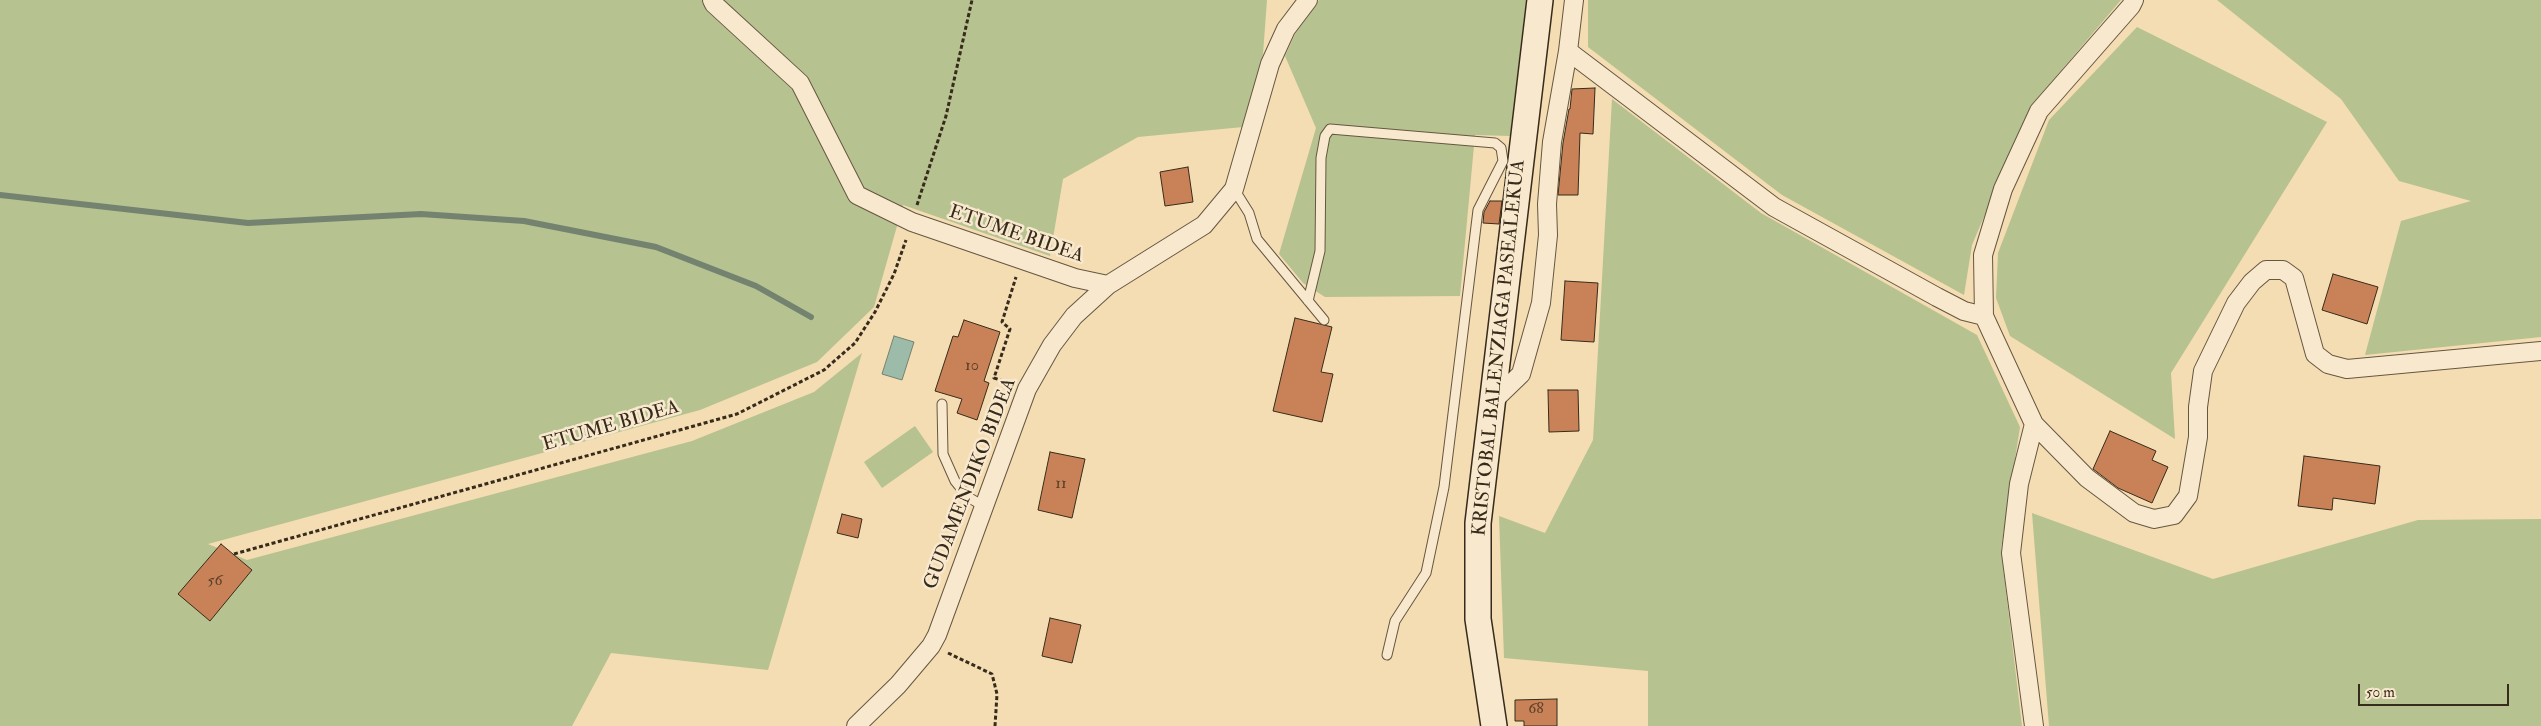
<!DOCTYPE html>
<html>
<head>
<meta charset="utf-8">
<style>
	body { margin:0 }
	#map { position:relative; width:2541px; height:726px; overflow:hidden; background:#f4dcb3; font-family:"IM FELL Double Pica",serif }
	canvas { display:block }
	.scale { position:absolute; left:2358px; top:684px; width:151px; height:22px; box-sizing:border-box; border:2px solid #372b1b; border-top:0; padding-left:6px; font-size:15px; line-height:18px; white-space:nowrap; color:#372b1b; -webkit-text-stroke:4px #f8e8ce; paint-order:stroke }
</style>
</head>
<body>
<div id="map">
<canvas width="2541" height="726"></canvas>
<div class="scale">50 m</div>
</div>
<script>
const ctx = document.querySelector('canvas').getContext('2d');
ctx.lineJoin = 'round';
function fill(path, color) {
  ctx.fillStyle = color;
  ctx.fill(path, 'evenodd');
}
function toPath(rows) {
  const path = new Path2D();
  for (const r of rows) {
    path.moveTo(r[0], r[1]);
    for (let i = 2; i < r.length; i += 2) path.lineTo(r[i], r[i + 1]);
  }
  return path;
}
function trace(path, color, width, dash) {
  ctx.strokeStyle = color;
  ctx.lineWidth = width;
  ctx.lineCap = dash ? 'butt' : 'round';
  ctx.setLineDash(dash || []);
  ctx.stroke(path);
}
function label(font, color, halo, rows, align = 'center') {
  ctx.font = font + ' "IM FELL Double Pica",serif';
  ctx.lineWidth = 5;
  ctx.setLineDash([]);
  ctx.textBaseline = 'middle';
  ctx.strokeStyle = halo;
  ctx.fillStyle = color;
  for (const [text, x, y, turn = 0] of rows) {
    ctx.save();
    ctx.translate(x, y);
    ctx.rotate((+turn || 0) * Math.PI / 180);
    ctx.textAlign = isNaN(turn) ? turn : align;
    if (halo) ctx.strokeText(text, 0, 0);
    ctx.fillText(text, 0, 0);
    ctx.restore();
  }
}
fill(toPath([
	[0,0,1267,0,1263,54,1243,127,1138,137,1063,179,1050,256,903,205,874,307,817,362,700,410,208,544,247,560,692,441,814,392,862,353,768,670,611,653,572,726,0,726],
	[1319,0,1526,0,1510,136,1475,135,1460,296,1325,297,1303,283,1279,254,1316,128,1285,56,1296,32],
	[1588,0,2121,0,2031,106,1972,245,1964,295,1782,195,1588,47],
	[2217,0,2541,0,2541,337,2365,355,2401,221,2471,201,2399,181,2341,99],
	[2137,27,2327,122,2171,373,2175,439,2010,336,1996,298,1998,253,2049,120],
	[1612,99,1761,213,1977,335,2020,427,2001,549,2022,726,1648,726,1648,671,1504,658,1499,516,1545,533,1593,440],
	[915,426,933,452,882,488,864,462],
	[2032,513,2213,579,2418,520,2541,519,2541,726,2049,726]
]), '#b6c290');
const water = toPath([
	[894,336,914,342,902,380,882,374,894,336]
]);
fill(water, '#9cbca9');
trace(water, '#748270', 1);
trace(toPath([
	[0,195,248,223,421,214,524,221,656,247,756,286,811,317]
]), '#748270', 6);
const building = toPath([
	[1595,88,1593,134,1580,133,1578,195,1558,195,1563,143,1569,109,1570,109,1572,89,1595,88],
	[1188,167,1193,202,1165,206,1160,172,1188,167],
	[1490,201,1502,201,1499,224,1483,223,1484,212,1490,201],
	[2333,274,2378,287,2367,324,2322,310,2333,274],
	[1565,281,1598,283,1594,342,1561,340,1565,281],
	[1295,318,1332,327,1321,372,1333,374,1322,422,1273,411,1295,318],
	[964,320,1000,332,984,381,989,383,977,420,957,413,962,399,935,391,953,336,958,337,964,320],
	[1548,390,1578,390,1579,431,1549,432,1548,390],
	[2110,431,2156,451,2152,460,2168,467,2152,503,2118,488,2093,469,2110,431],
	[1050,452,1085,459,1072,518,1038,510,1050,452],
	[2304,456,2380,466,2375,504,2333,498,2332,510,2298,506,2304,456],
	[842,514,862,519,858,538,837,533,842,514],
	[221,544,252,570,210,621,178,594,221,544],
	[1050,618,1081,625,1072,663,1042,656,1050,618],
	[1557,699,1557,726,1524,726,1524,721,1515,721,1515,700,1557,699]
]);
fill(building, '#c98258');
trace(building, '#372b1b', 1);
const lane = toPath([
	[1234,189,1249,213,1257,239,1324,320],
	[1308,301,1320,251,1321,158,1325,136,1330,129,1495,143,1501,148,1503,161,1478,210,1444,487,1426,573,1395,621,1387,655],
	[942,404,943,454,955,481,968,497,985,507]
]);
const street = toPath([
	[712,0,714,4,800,83,857,195,912,222,1075,278,1108,285],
	[1568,51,1574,0],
	[1491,403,1521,374,1541,303,1548,235,1547,204,1552,142,1568,51,1774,207,1937,297,1964,311,1984,316],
	[2034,424,2087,478,2134,513,2154,519,2174,515,2188,496,2198,437,2198,407,2203,371,2236,303,2252,282,2266,270,2283,270,2294,278,2315,354,2328,364,2347,369,2541,351],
	[856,726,898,685,931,646,937,635,1027,389,1052,345,1074,316,1108,285,1204,225,1234,189,1270,64,1286,29,1308,0],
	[2034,726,2011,553,2019,484,2034,424,1984,316,1983,255,2003,189,2039,111,2131,6,2134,0]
]);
const secondary = toPath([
	[1494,726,1478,619,1478,523,1540,0]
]);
trace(lane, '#665741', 11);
trace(street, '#665741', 20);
trace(secondary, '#372b1b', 28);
trace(toPath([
	[917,205,946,116,972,0],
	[1010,383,994,378,1010,329,1002,322,1016,277],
	[234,554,737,414,824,370,855,343,875,312,894,274,906,240],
	[948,653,992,674,997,694,995,726]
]), '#372b1b', 3, [4, 2.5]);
trace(lane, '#f8e8ce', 9);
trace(street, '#f8e8ce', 18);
trace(secondary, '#f8e8ce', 25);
label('16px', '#5c412a', null, [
	["10",972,367],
	["11",1061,485],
	["56",215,582],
	["68",1536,710]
]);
label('19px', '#372b1b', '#f8e8ce', [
	["ETUME BIDEA",1016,235,19],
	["KRISTOBAL BALENZIAGA PASEALEKUA",1500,348,-84],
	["ETUME BIDEA",611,427,-16],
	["GUDAMENDIKO BIDEA",971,484,-69]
]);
</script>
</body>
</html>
